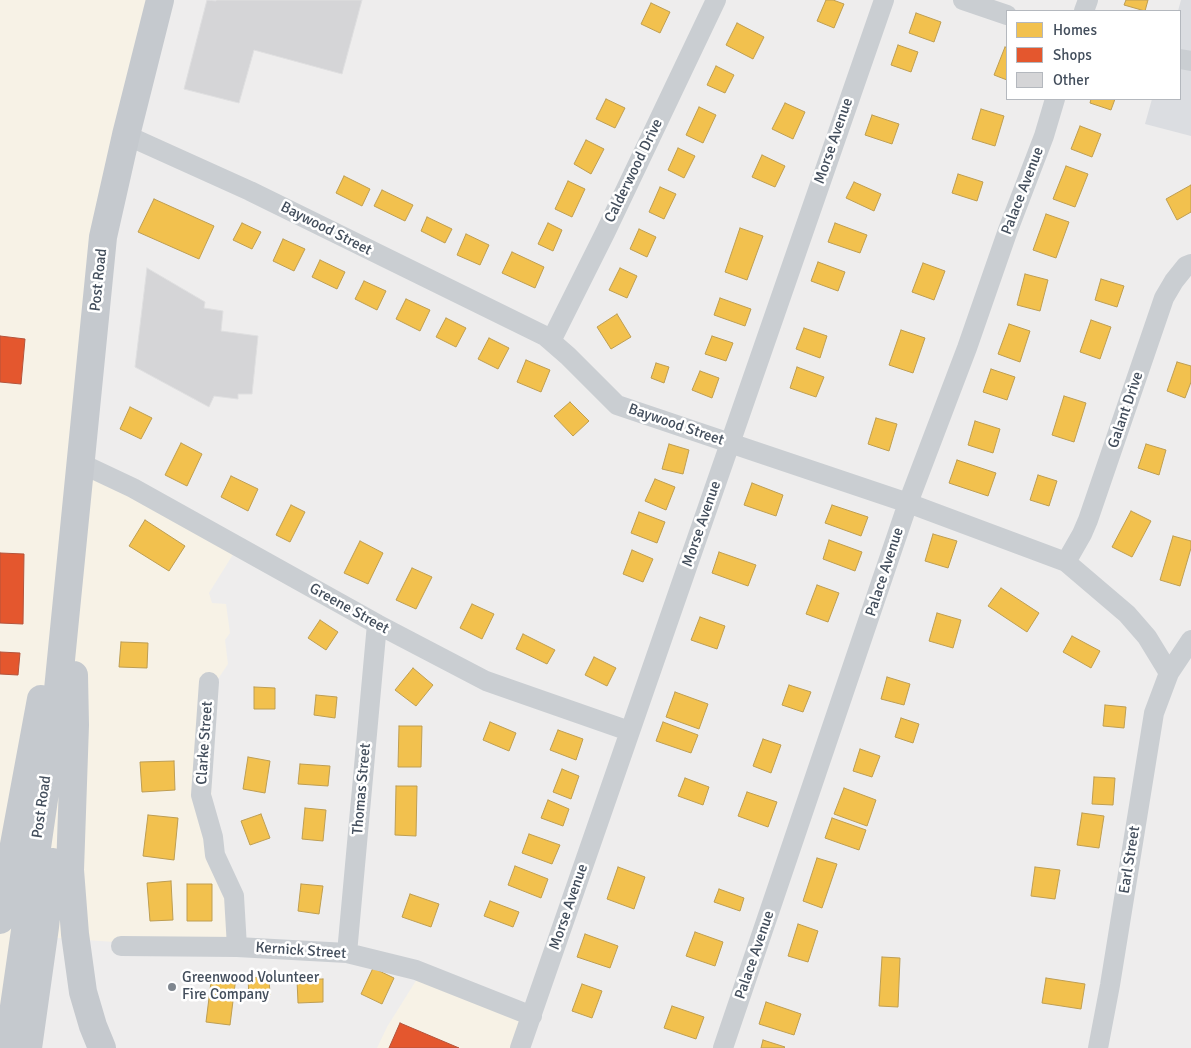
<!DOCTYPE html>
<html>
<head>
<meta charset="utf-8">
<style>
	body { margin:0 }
	#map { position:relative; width:1191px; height:1048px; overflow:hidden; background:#eeeded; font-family:Signika,sans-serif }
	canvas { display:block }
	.legend { position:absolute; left:1006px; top:10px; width:175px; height:90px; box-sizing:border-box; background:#fff; border:1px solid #b4b8be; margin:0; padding:6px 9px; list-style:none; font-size:15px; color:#434e5c }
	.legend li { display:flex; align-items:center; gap:10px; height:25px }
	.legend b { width:25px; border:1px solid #b4b8be }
</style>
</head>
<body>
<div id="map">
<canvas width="1191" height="1048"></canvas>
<ul class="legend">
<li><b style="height:14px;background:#f2c14e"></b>Homes</li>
<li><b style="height:14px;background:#e4572e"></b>Shops</li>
<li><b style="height:14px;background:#d5d5d7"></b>Other</li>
</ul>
</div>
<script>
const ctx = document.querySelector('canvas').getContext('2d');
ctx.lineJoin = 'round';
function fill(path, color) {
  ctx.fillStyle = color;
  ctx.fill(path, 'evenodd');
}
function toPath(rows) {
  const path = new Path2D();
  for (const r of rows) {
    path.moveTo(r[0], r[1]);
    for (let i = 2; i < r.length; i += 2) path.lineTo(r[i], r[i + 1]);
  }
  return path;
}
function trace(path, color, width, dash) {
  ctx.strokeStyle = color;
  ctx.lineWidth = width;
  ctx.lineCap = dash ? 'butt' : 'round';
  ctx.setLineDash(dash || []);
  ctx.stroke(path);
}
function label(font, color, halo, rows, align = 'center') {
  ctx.font = font + ' Signika,sans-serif';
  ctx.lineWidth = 5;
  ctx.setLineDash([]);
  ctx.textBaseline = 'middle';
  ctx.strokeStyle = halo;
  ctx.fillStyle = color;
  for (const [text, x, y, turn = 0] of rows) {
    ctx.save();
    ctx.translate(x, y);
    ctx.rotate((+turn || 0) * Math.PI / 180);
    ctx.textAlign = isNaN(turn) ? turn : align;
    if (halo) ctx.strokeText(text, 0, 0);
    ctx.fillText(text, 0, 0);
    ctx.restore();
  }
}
fill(toPath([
	[0,0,155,0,131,80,83,453,237,548,209,593,212,603,226,604,230,633,225,640,228,664,218,679,212,752,211,823,238,945,128,943,45,937,0,1048],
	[422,971,530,1012,519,1048,377,1048,387,1027]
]), '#f7f2e6');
fill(toPath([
	[1181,0,1191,0,1191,136,1145,124,1152,99,1180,99,1180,11,1178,11]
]), '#dbdde1');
const homes = toPath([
	[826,0,833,0,844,4,834,28,817,21,826,0],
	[1126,0,1148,0,1145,11,1124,5,1126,0],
	[651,3,670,12,660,33,641,24,651,3],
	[916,13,941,22,934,42,909,33,916,13],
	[737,23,764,37,753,59,726,45,737,23],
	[898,45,918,52,911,72,891,65,898,45],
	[1005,47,1007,48,1007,80,994,75,1005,47],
	[716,66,734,75,725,93,707,85,716,66],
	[606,99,625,108,615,128,596,119,606,99],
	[1091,99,1115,99,1111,110,1090,103,1091,99],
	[785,103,805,112,793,139,772,129,785,103],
	[699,107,716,115,703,143,686,135,699,107],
	[981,109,1004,116,995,146,972,139,981,109],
	[872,115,899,124,892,144,865,135,872,115],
	[1080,126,1101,134,1092,157,1071,149,1080,126],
	[586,140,604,149,591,174,574,164,586,140],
	[678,148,695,156,684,178,668,170,678,148],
	[762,155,785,166,775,187,752,177,762,155],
	[1066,166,1088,174,1075,207,1053,199,1066,166],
	[958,174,983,182,977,201,952,193,958,174],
	[344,176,370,189,362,206,336,193,344,176],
	[568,181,585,189,572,217,555,209,568,181],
	[854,182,881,194,874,211,846,198,854,182],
	[1191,185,1191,212,1177,220,1166,199,1191,185],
	[660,187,676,194,664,219,649,212,660,187],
	[382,190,413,205,405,221,374,206,382,190],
	[154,199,214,226,199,259,138,232,154,199],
	[1046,214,1069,222,1056,258,1033,250,1046,214],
	[427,217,452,229,445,243,421,231,427,217],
	[242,223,261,232,252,249,233,240,242,223],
	[548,223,562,230,553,251,538,244,548,223],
	[835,223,867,235,860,253,828,242,835,223],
	[740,228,763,236,747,280,725,272,740,228],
	[639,229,656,237,647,257,630,249,639,229],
	[466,234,489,245,480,265,457,255,466,234],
	[283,239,305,249,294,271,273,261,283,239],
	[512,252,544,267,535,288,502,273,512,252],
	[320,260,345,272,337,289,312,277,320,260],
	[818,262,845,272,838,291,811,281,818,262],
	[923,263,945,271,934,300,912,292,923,263],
	[620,268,637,276,627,298,609,290,620,268],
	[1025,274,1048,280,1040,311,1017,305,1025,274],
	[1101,279,1124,286,1117,307,1095,300,1101,279],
	[364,281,386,291,377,310,355,299,364,281],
	[720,298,751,309,745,326,714,315,720,298],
	[406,299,430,310,420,331,396,319,406,299],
	[617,314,631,337,611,349,597,327,617,314],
	[446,318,466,328,456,347,436,337,446,318],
	[1091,320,1111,327,1100,359,1080,352,1091,320],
	[1009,324,1030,331,1020,362,998,354,1009,324],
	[804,328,827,336,820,358,796,349,804,328],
	[901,330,925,338,913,373,889,365,901,330],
	[712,336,733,343,726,361,705,354,712,336],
	[489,338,509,348,498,369,478,359,489,338],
	[526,360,550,370,541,392,517,382,526,360],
	[1177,362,1191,366,1191,382,1185,398,1167,391,1177,362],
	[656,363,669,367,664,383,651,378,656,363],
	[797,367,824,377,816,397,790,388,797,367],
	[991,369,1015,377,1007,400,983,392,991,369],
	[700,371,719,378,712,398,692,390,700,371],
	[1064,396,1086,403,1074,442,1052,435,1064,396],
	[570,402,589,421,573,436,554,416,570,402],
	[130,407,152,418,141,439,120,429,130,407],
	[876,418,897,424,889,451,868,444,876,418],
	[975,421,1000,429,993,453,968,445,975,421],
	[181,443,202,454,187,486,165,475,181,443],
	[669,444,689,450,683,474,662,469,669,444],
	[1146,444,1166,450,1159,475,1138,468,1146,444],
	[957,460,996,473,988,496,949,483,957,460],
	[1038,475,1057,481,1049,506,1030,500,1038,475],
	[231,476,258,489,248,511,221,497,231,476],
	[655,479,675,487,666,510,645,501,655,479],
	[752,483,783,495,776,516,744,505,752,483],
	[291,505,305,512,290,542,276,535,291,505],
	[832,505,868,517,861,536,825,523,832,505],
	[1131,511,1151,521,1132,557,1112,547,1131,511],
	[639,512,665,522,657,543,631,533,639,512],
	[145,520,185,546,169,571,129,546,145,520],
	[933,534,957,541,948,568,925,561,933,534],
	[1173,536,1191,541,1191,548,1180,586,1160,580,1173,536],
	[829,540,862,552,855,571,823,559,829,540],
	[360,541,383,553,368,584,344,573,360,541],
	[632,550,653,559,643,582,623,574,632,550],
	[719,552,756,565,748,586,712,573,719,552],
	[412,568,432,577,416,609,396,600,412,568],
	[817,585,839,593,828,622,806,614,817,585],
	[1001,588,1039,613,1027,632,988,606,1001,588],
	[472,604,494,614,482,639,460,628,472,604],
	[937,613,961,620,953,648,929,641,937,613],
	[700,617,725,626,717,649,691,640,700,617],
	[320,620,338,632,326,650,308,638,320,620],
	[523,634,555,650,547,664,516,649,523,634],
	[1072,636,1100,651,1091,668,1063,652,1072,636],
	[121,642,148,643,147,668,119,667,121,642],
	[594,657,616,668,607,686,585,675,594,657],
	[413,668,433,685,416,706,395,690,413,668],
	[887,677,910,684,904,705,881,699,887,677],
	[789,685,811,692,803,712,782,705,789,685],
	[254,687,275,688,275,709,254,709,254,687],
	[675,692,708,704,699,729,666,717,675,692],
	[316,695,337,697,335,718,314,715,316,695],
	[1105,705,1126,707,1124,728,1103,726,1105,705],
	[901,718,919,724,913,743,895,737,901,718],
	[490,722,516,733,509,751,483,740,490,722],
	[663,722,698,735,691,753,656,741,663,722],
	[399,726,422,726,421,767,398,767,399,726],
	[558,730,583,739,576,760,550,750,558,730],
	[763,739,781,745,771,773,753,766,763,739],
	[860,749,880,756,872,777,853,771,860,749],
	[248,757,270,761,265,793,243,789,248,757],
	[174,761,175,790,142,792,140,762,174,761],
	[300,764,330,766,328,786,298,784,300,764],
	[562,769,579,776,571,799,553,792,562,769],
	[1094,777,1115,778,1113,805,1092,804,1094,777],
	[685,778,709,787,703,805,678,796,685,778],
	[396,786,417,786,416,836,395,835,396,786],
	[844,788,876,800,867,826,834,814,844,788],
	[747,792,777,802,768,827,738,816,747,792],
	[548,800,569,809,563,826,541,818,548,800],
	[305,808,326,810,323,841,302,839,305,808],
	[1082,813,1104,816,1099,848,1077,845,1082,813],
	[261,814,270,838,250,845,241,821,261,814],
	[148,815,178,818,174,860,143,856,148,815],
	[832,818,866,830,859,850,825,838,832,818],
	[529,834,560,845,552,864,522,853,529,834],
	[817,858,837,864,822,908,803,901,817,858],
	[515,866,548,879,541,898,508,885,515,866],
	[618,867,645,877,634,909,607,899,618,867],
	[1035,867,1060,870,1055,899,1031,896,1035,867],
	[171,881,173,920,150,921,147,883,171,881],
	[187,884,212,884,212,921,187,921,187,884],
	[301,884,323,886,319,914,298,911,301,884],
	[719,889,744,898,740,911,714,902,719,889],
	[410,894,439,904,431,927,402,917,410,894],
	[490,901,519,912,513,927,484,916,490,901],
	[798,924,818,931,808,962,788,956,798,924],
	[695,932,723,942,715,966,686,956,695,932],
	[585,934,618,946,610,968,577,957,585,934],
	[882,957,900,958,898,1007,879,1006,882,957],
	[373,968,394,978,382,1004,361,994,373,968],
	[212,974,236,977,230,1025,206,1022,212,974],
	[269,977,270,995,249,997,248,978,269,977],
	[1046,978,1085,984,1081,1009,1042,1003,1046,978],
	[323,979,323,1002,298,1003,297,980,323,979],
	[582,984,602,991,592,1018,572,1011,582,984],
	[766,1002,801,1014,794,1035,759,1024,766,1002],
	[672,1006,704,1017,696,1039,664,1028,672,1006],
	[763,1040,785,1047,784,1048,761,1048,763,1040]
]);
fill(homes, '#f2c14e');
trace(homes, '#be9e52', 1);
const shops = toPath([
	[0,336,25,339,21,384,0,382,0,336],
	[0,553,24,554,23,624,0,623,0,553],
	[0,652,20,653,18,675,0,674,0,652],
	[400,1023,459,1048,389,1048,400,1023]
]);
fill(shops, '#e4572e');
trace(shops, '#b4543c', 1);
const building = toPath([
	[207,0,216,1,216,0,362,0,342,74,254,50,239,103,184,89,207,0],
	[147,268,205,302,204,308,223,311,221,331,258,336,252,394,238,394,238,399,214,396,209,407,135,367,147,268]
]);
fill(building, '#d5d5d7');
trace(building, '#dfdfe0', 1);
trace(toPath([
	[963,0,1007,15],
	[1084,11,1088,0],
	[1180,59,1191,61],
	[126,135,250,191,545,336,568,356,617,405,908,503,1066,562,1127,614,1147,637,1169,673],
	[551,341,606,231,716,0],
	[80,463,133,488,377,624,486,681,629,731],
	[1066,562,1082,534,1088,520,1164,298,1174,281,1186,266,1191,264],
	[209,682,201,795,213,837,215,855,234,896,237,947],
	[121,946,237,947,347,953,416,970,532,1016],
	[347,953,377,624],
	[520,1048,884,0],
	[723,1048,908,503,967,348,1008,230,1044,136,1055,99],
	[1098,1048,1110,985,1154,713,1169,673,1191,640]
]), '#caced2', 20);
trace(toPath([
	[74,675,75,725,70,870,75,934,83,992,93,1026,102,1048],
	[0,920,41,699],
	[8,1048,54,730,103,237,126,135,160,0],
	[28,1048,45,927,52,862]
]), '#c5c9ce', 28);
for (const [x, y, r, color] of [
	[172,987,5,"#7f868f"]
]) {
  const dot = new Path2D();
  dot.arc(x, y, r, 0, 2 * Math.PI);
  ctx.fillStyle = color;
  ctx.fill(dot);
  trace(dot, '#fff', 2);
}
label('15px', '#434e5c', '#fff', [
	["Morse Avenue",834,141,-71],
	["Calderwood Drive",634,171,-64],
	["Palace Avenue",1023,191,-69],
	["Baywood Street",326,229,27],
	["Post Road",99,280,-84],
	["Galant Drive",1126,410,-71],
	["Baywood Street",676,425,19],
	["Morse Avenue",702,524,-71],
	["Palace Avenue",885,572,-72],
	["Greene Street",349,609,29],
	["Clarke Street",205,743,-86],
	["Thomas Street",362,789,-85],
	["Post Road",42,807,-82],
	["Earl Street",1130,860,-81],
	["Morse Avenue",569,907,-71],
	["Kernick Street",301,951,4],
	["Palace Avenue",755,955,-71]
]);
label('15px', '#434e5c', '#fff', [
	["Greenwood Volunteer",182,978],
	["Fire Company",182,995]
], 'left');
</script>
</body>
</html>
